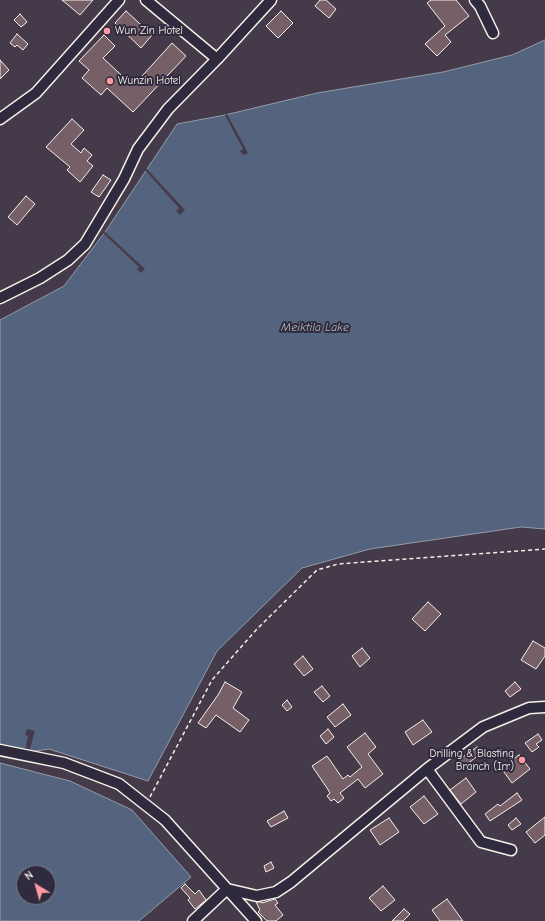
<!DOCTYPE html>
<html>
<head>
<meta charset="utf-8">
<style>
	body { margin:0 }
	#map { position:relative; width:545px; height:921px; overflow:hidden; background:#443a49; font-family:"Comic Neue",sans-serif }
	canvas { display:block }
	.north { position:absolute; left:16px; top:865px; width:40px; height:40px; box-sizing:border-box; background:#2f2a3d; border:1px solid #7e7a81; border-radius:50%; rotate:323deg; font-size:11px; font-weight:700; line-height:16px; text-align:center; color:#f4f1e8 }
	.north::after { content:''; display:block; margin:auto; width:14px; height:18px; background:#ff9aa2; clip-path:polygon(50% 0,100% 100%,50% 72%,0 100%) }
</style>
</head>
<body>
<div id="map">
<canvas width="545" height="921"></canvas>
<div class="north">N</div>
</div>
<script>
const ctx = document.querySelector('canvas').getContext('2d');
ctx.lineJoin = 'round';
function fill(path, color) {
  ctx.fillStyle = color;
  ctx.fill(path, 'evenodd');
}
function toPath(rows) {
  const path = new Path2D();
  for (const r of rows) {
    path.moveTo(r[0], r[1]);
    for (let i = 2; i < r.length; i += 2) path.lineTo(r[i], r[i + 1]);
  }
  return path;
}
function trace(path, color, width, dash) {
  ctx.strokeStyle = color;
  ctx.lineWidth = width;
  ctx.lineCap = dash ? 'butt' : 'round';
  ctx.setLineDash(dash || []);
  ctx.stroke(path);
}
function label(font, color, halo, rows, align = 'center') {
  ctx.font = font + ' "Comic Neue",sans-serif';
  ctx.lineWidth = 4;
  ctx.setLineDash([]);
  ctx.textBaseline = 'middle';
  ctx.strokeStyle = halo;
  ctx.fillStyle = color;
  for (const [text, x, y, turn = 0] of rows) {
    ctx.save();
    ctx.translate(x, y);
    ctx.rotate((+turn || 0) * Math.PI / 180);
    ctx.textAlign = isNaN(turn) ? turn : align;
    if (halo) ctx.strokeText(text, 0, 0);
    ctx.fillText(text, 0, 0);
    ctx.restore();
  }
}
const water = toPath([
	[545,40,545,529,521,527,370,549,302,568,217,651,148,781,49,749,29,752,0,745,0,320,64,286,105,232,177,124,225,115,317,93,443,72,512,55,545,40],
	[0,763,70,781,132,810,191,877,139,921,0,921,0,763],
	[24,873,48,873,48,897,24,897,24,873]
]);
fill(water, '#54637e');
trace(water, '#949ca8', 1);
fill(toPath([
	[227,114,248,153,243,155,240,151,243,149,225,115],
	[146,168,185,210,180,215,176,211,179,208,145,170],
	[105,232,145,269,141,273,137,269,139,267,103,233],
	[27,729,35,731,29,752,25,751,28,736,25,735]
]), '#443a49');
const building = toPath([
	[62,0,93,0,80,15,62,0],
	[320,0,326,0,336,9,329,18,315,6,320,0],
	[431,0,456,0,469,16,445,35,451,42,437,56,425,44,445,26,427,3,431,0],
	[126,11,152,35,141,48,115,23,126,11],
	[281,11,293,23,278,38,266,26,281,11],
	[20,14,27,22,21,27,14,20,20,14],
	[17,34,28,44,23,50,17,45,15,47,10,43,17,34],
	[104,35,115,46,103,58,133,86,172,43,186,56,133,112,107,88,101,95,82,78,89,70,79,61,104,35],
	[0,60,9,70,0,79,0,60],
	[72,119,84,130,71,144,81,153,84,148,92,155,87,161,93,166,80,182,67,170,70,167,46,147,72,119],
	[103,175,111,180,99,197,91,192,103,175],
	[26,196,35,204,17,225,8,217,26,196],
	[428,602,441,614,425,631,412,619,428,602],
	[533,641,545,648,545,656,536,669,521,660,533,641],
	[362,648,370,658,360,667,352,656,362,648],
	[303,656,313,669,304,676,294,664,303,656],
	[225,682,242,692,233,708,249,720,240,732,216,715,206,728,198,723,218,695,225,682],
	[515,682,521,689,510,697,505,691,515,682],
	[322,686,330,696,323,702,314,692,322,686],
	[287,700,292,707,287,711,282,705,287,700],
	[343,704,351,715,335,727,327,717,343,704],
	[423,720,432,732,413,745,405,732,423,720],
	[328,729,334,737,326,744,320,736,328,729],
	[365,733,376,747,368,754,383,774,365,788,358,779,340,793,344,798,338,803,334,799,331,801,327,796,330,793,327,788,312,766,327,756,343,779,348,775,350,777,362,767,347,747,365,733],
	[538,734,542,740,536,744,539,747,532,752,525,743,538,734],
	[477,747,481,753,465,766,460,759,477,747],
	[519,755,530,769,512,783,501,768,519,755],
	[466,778,476,792,461,804,450,790,466,778],
	[517,793,522,800,490,821,485,814,498,804,500,806,517,793],
	[424,796,438,814,424,824,410,807,424,796],
	[284,811,288,818,271,827,267,821,284,811],
	[545,817,545,835,535,843,526,832,545,817],
	[389,818,399,832,380,845,370,830,389,818],
	[516,818,521,824,512,830,508,825,516,818],
	[271,862,274,868,266,872,264,866,271,862],
	[185,884,195,894,199,890,206,900,195,909,188,900,190,898,181,888,185,884],
	[383,886,395,900,381,911,369,898,383,886],
	[275,899,278,903,275,905,283,915,276,921,267,921,258,912,260,910,256,902,262,902,262,903,275,899],
	[447,899,463,921,440,921,432,910,447,899],
	[404,909,410,914,403,921,392,921,404,909]
]);
fill(building, '#765f66');
trace(building, '#f4f1e8', 1);
const minor = toPath([
	[146,0,217,59,271,0],
	[475,0,480,6,493,33],
	[0,119,36,93,119,0],
	[0,298,40,278,68,260,85,244,124,179,138,149,168,109,217,59],
	[0,750,64,763,119,784,165,820,256,921],
	[427,769,481,842,511,850],
	[193,921,227,889,257,896,276,892,291,882,427,769,483,727,529,708,545,707]
]);
trace(minor, '#f4f1e8', 13);
trace(toPath([
	[150,797,212,680,257,629,317,570,338,564,545,549]
]), '#f4f1e8', 1.5, [4, 3]);
trace(minor, '#2f2a3d', 10);
for (const [x, y, r, color] of [
	[107,31,4,"#ff9aa2"],
	[110,81,4,"#ff9aa2"],
	[522,760,4,"#ff9aa2"]
]) {
  const dot = new Path2D();
  dot.arc(x, y, r, 0, 2 * Math.PI);
  ctx.fillStyle = color;
  ctx.fill(dot);
  trace(dot, '#2f2a3d', 1.5);
}
label('11px', '#f4f1e8', '#2f2a3d', [
	["Wun Zin Hotel",115,31],
	["Wunzin Hotel",118,81],
	["Drilling & Blasting",514,754,"right"],
	["Branch (Irr)",514,767,"right"]
], 'left');
label('italic 12px', '#b4b8be', '#2f2a3d', [
	["Meiktila Lake",315,328]
]);
</script>
</body>
</html>
